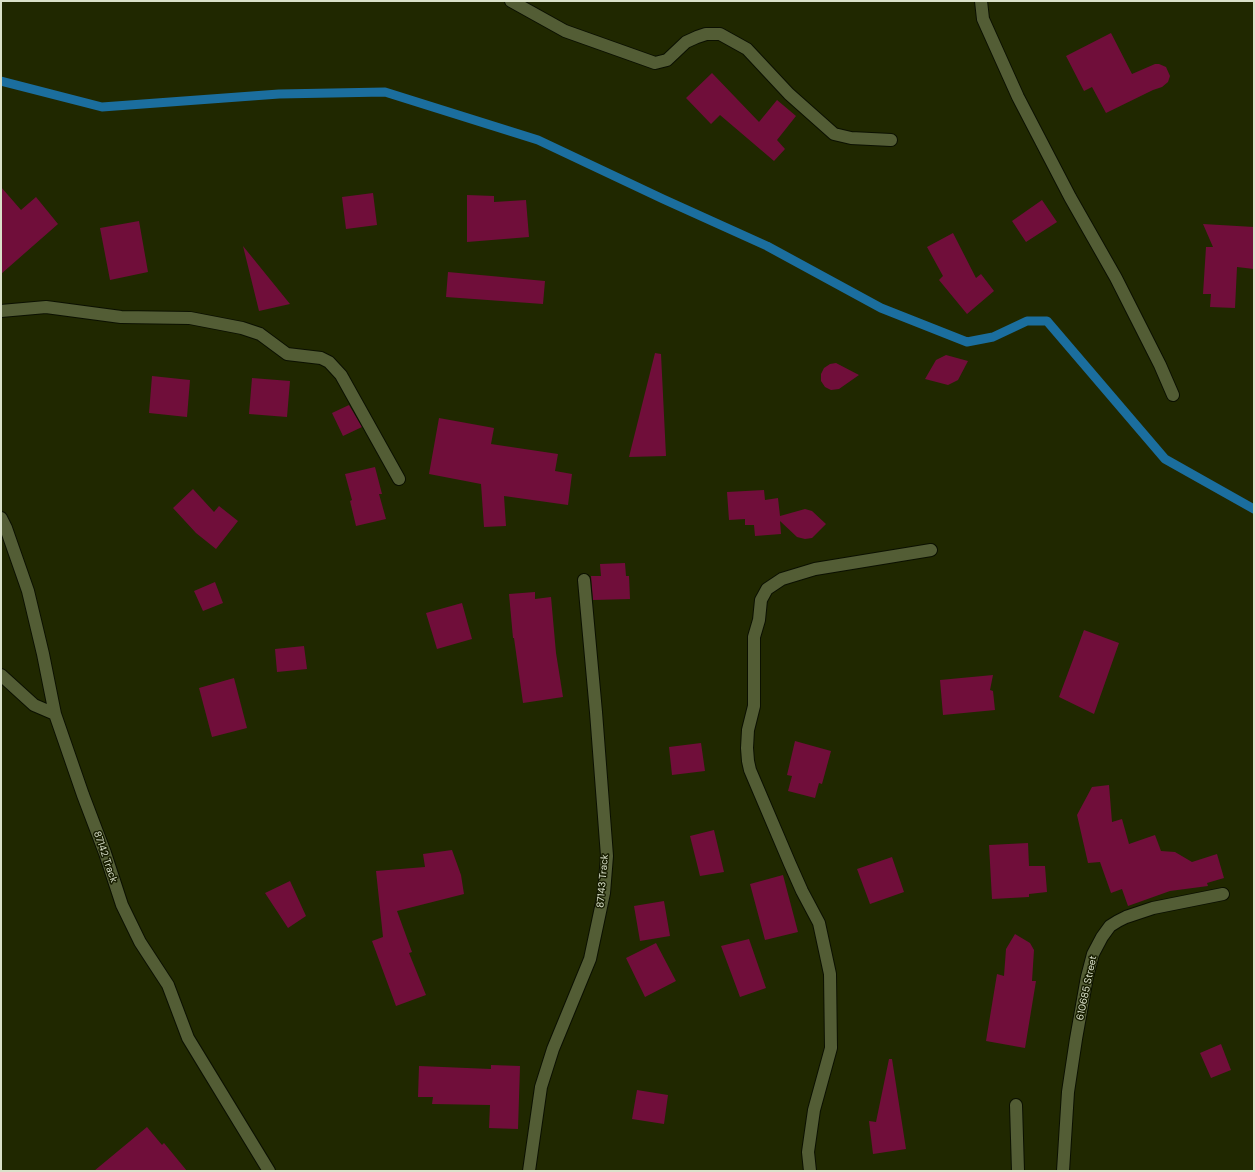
<!DOCTYPE html>
<html>
<head>
<meta charset="utf-8">
<style>
	body { margin:0 }
	#map { position:relative; width:1255px; height:1172px; overflow:hidden; background:#202800; font-family:"DM Sans",sans-serif }
	canvas { display:block }
	.frame { position:absolute; inset:0; border:2px solid #dae1ca; pointer-events:none }
</style>
</head>
<body>
<div id="map">
<canvas width="1255" height="1172"></canvas>
<div class="frame"></div>
</div>
<script>
const ctx = document.querySelector('canvas').getContext('2d');
ctx.lineJoin = 'round';
function toPath(rows) {
  const path = new Path2D();
  for (const r of rows) {
    path.moveTo(r[0], r[1]);
    for (let i = 2; i < r.length; i += 2) path.lineTo(r[i], r[i + 1]);
  }
  return path;
}
function trace(path, color, width, dash) {
  ctx.strokeStyle = color;
  ctx.lineWidth = width;
  ctx.lineCap = dash ? 'butt' : 'round';
  ctx.setLineDash(dash || []);
  ctx.stroke(path);
}
function fill(path, color) {
  ctx.fillStyle = color;
  ctx.fill(path, 'evenodd');
}
function label(font, color, halo, rows, align = 'center') {
  ctx.font = font + ' "DM Sans",sans-serif';
  ctx.lineWidth = 3;
  ctx.setLineDash([]);
  ctx.textBaseline = 'middle';
  ctx.strokeStyle = halo;
  ctx.fillStyle = color;
  for (const [text, x, y, turn = 0] of rows) {
    ctx.save();
    ctx.translate(x, y);
    ctx.rotate((+turn || 0) * Math.PI / 180);
    ctx.textAlign = isNaN(turn) ? turn : align;
    if (halo) ctx.strokeText(text, 0, 0);
    ctx.fillText(text, 0, 0);
    ctx.restore();
  }
}
trace(toPath([
	[1,81,102,107,279,94,385,92,538,140,663,199,767,246,881,308,967,342,993,337,1027,321,1047,321,1165,459,1254,509]
]), '#1b6e9e', 9);
fill(toPath([
	[1111,33,1132,74,1155,64,1159,64,1166,67,1170,76,1168,82,1162,87,1153,90,1106,113,1092,87,1084,91,1066,56],
	[712,73,759,122,777,100,796,116,777,140,785,149,774,161,720,115,711,124,686,98],
	[1,187,21,210,36,197,58,224,1,274],
	[373,193,377,225,346,229,342,197],
	[467,195,494,196,494,202,526,200,529,237,467,242],
	[1042,200,1057,222,1026,242,1012,221],
	[139,221,148,272,110,280,100,228],
	[1203,224,1254,227,1254,269,1237,267,1235,308,1210,307,1211,294,1203,294,1206,247,1213,247],
	[953,233,976,278,981,274,994,291,967,314,939,280,943,276,927,247],
	[243,246,290,304,259,311],
	[448,272,545,281,543,304,446,297],
	[655,353,661,354,666,456,629,457],
	[946,355,968,361,958,380,948,385,925,379,936,360],
	[836,363,859,375,839,389,831,390,825,387,821,381,821,374,824,368,830,364],
	[152,376,190,380,187,417,149,413],
	[252,378,290,381,287,417,249,414],
	[349,405,362,427,343,436,332,413],
	[439,418,494,428,491,444,558,454,555,471,572,474,568,505,504,496,506,526,484,527,481,484,429,474],
	[375,467,382,494,379,494,386,519,356,526,350,501,352,500,345,474],
	[193,489,214,512,219,506,238,521,216,549,196,533,173,508],
	[764,490,765,500,778,498,780,516,805,509,812,511,826,524,812,538,805,539,797,537,780,521,781,534,755,536,754,525,745,525,745,519,729,520,727,492],
	[625,563,626,576,629,576,630,599,593,600,591,576,601,576,600,564],
	[215,582,223,603,203,611,194,591],
	[535,592,535,599,551,597,556,653,563,697,523,703,514,638,513,638,509,594],
	[462,603,472,639,437,649,426,613],
	[1084,630,1119,643,1094,714,1059,697],
	[304,646,307,669,277,672,275,649],
	[993,675,990,690,993,691,995,710,943,715,940,680],
	[234,678,247,728,212,737,199,688],
	[795,741,831,751,822,784,819,783,815,798,788,791,792,776,787,775],
	[701,743,705,771,672,775,669,747],
	[1109,785,1112,822,1122,819,1129,844,1155,835,1161,851,1175,852,1192,862,1217,854,1224,878,1207,883,1208,886,1170,891,1128,906,1122,889,1111,893,1100,862,1088,863,1077,815,1092,787],
	[714,830,724,872,700,876,690,836],
	[1028,843,1029,866,1045,866,1047,892,1029,894,1029,897,992,899,989,845],
	[452,850,461,875,464,894,397,911,412,952,409,953,426,995,396,1006,372,941,383,937,376,871,425,867,423,854],
	[892,857,904,892,870,904,857,869],
	[783,875,798,932,765,940,750,884],
	[290,881,306,916,288,928,265,893],
	[664,901,670,936,640,941,634,906],
	[1015,934,1030,943,1034,950,1032,981,1036,981,1025,1048,986,1041,997,974,1004,976,1006,949],
	[749,939,766,988,740,997,721,946],
	[656,943,676,981,645,997,626,958],
	[1221,1044,1231,1070,1211,1078,1200,1053],
	[889,1059,892,1059,906,1149,873,1154,869,1121,876,1122],
	[491,1065,520,1066,518,1129,489,1128,490,1105,432,1104,433,1097,418,1097,419,1066,491,1069],
	[637,1090,668,1095,664,1124,632,1119],
	[147,1127,162,1145,164,1143,187,1171,94,1171]
]), '#700e3a');
const minor = toPath([
	[511,1,565,31,655,63,667,60,686,42,697,37,706,34,720,34,747,49,789,94,834,134,851,138,891,140],
	[981,1,983,19,1018,97,1070,197,1116,278,1160,365,1173,395],
	[1,311,46,307,121,317,190,318,242,328,260,334,287,354,321,358,329,362,341,375,399,479],
	[1,518,6,528,28,591,43,654,55,714,83,795,105,853,122,905,140,942,168,985,188,1038,269,1171],
	[1,675,34,705,55,714],
	[1016,1105,1018,1171],
	[529,1171,541,1087,553,1049,590,959,604,893,607,856,596,712,584,580],
	[810,1171,808,1152,814,1110,831,1048,830,974,819,923,802,891,790,864,750,770,748,761,747,748,748,730,754,706,754,637,759,620,761,600,767,589,782,579,815,569,931,550],
	[1063,1171,1068,1092,1076,1039,1087,977,1093,954,1102,937,1110,926,1118,921,1126,917,1153,908,1223,894]
]);
trace(minor, '#0b1000', 14);
trace(minor, '#535d35', 12);
label('10px', '#dae1ca', '#181e01', [
	["87142 Track",105,857,71],
	["87143 Track",603,881,-85],
	["610685 Street",1087,988,-78]
]);
</script>
</body>
</html>
